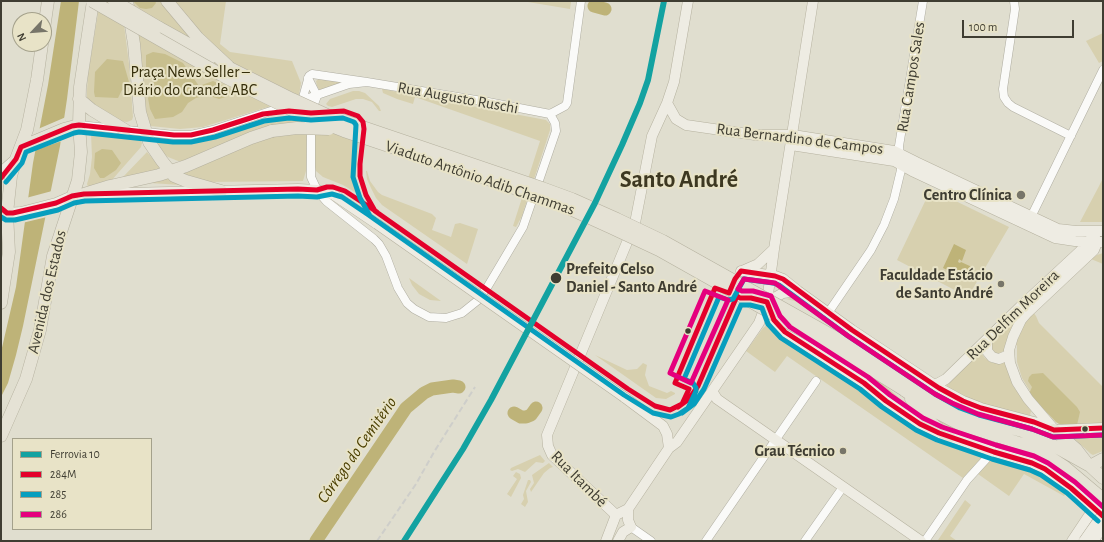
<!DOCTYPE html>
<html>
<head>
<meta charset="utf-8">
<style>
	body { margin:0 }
	#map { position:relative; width:1104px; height:542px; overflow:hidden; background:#e0decf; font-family:"Alegreya Sans",sans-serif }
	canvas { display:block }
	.frame { position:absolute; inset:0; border:2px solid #3f3d32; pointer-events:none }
	.legend { position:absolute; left:12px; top:438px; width:140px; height:92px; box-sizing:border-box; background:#e8e3c7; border:1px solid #a4a18b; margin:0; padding:5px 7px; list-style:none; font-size:12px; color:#3f3d32 }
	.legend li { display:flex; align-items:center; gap:8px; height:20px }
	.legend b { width:20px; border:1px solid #a4a18b }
	.north { position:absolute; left:12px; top:12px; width:40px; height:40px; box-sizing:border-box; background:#e8e3c7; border:1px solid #a4a18b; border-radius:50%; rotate:244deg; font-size:11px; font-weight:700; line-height:16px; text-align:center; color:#3f3d32 }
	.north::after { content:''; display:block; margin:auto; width:14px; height:18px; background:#777569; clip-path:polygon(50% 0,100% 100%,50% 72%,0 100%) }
	.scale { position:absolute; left:962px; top:20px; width:112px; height:18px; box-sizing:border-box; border:2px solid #3f3d32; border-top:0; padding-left:5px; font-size:12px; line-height:14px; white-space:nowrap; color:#3f3d32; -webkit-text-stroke:3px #e8e3c7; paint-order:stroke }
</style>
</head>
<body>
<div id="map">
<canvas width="1104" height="542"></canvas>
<div class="frame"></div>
<ul class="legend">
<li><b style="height:5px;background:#13a2a1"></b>Ferrovia 10</li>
<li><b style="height:5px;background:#e4002b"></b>284M</li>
<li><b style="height:5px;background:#069ebe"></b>285</li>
<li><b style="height:5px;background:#e5007d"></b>286</li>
</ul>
<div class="north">N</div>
<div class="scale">100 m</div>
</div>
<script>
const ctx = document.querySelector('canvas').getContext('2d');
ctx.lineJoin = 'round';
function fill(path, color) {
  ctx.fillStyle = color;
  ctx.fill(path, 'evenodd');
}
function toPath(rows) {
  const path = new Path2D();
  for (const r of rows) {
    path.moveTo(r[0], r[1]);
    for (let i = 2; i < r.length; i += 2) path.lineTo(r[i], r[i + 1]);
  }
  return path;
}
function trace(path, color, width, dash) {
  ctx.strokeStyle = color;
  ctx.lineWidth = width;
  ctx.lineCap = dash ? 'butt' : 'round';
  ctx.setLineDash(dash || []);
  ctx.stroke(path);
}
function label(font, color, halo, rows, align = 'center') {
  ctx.font = font + ' "Alegreya Sans",sans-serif';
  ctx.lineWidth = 4;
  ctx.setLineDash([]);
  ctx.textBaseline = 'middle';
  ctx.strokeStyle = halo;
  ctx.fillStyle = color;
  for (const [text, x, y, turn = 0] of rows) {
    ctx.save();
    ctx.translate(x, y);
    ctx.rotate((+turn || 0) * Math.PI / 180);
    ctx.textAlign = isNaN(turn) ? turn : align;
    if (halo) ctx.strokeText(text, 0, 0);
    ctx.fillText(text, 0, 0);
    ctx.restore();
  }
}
fill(toPath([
	[100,1,121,1,129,64,133,117,132,120,127,122,121,121,89,101,87,98,87,91,88,74],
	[133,1,226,1,220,44,230,52,292,61,301,83,299,95,281,103,203,127,180,129,150,126,146,121],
	[522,1,571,1,571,2,570,9],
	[1103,33,1103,61,1099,63,1086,41],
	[319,79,341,82,342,83,320,91,317,86,316,81],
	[382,89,546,120,550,124,550,130,522,216,516,227,513,226,540,141,415,97,413,104,397,99,383,93],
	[353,91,359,91,365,93,379,106,381,111,379,111,372,102,363,99,356,99,332,107,328,106,326,104,330,99],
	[315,118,359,138,356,171,356,183,359,193,358,194,343,185,323,177,316,171,315,167],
	[287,119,305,120,307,123,306,171,303,181,206,182,182,174,212,161,207,150,190,159,185,161,178,161,168,157,164,154,156,142,158,140,196,140,261,122],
	[91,133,136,137,140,139,142,143,141,147,111,181,88,187,87,184,90,174,92,157],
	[147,152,159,166,159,169,122,178],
	[366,171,367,171,370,181,378,192,382,195,432,214,436,218,432,230,451,237,455,224,460,223,478,229,467,264,382,205,376,198,371,188,367,179],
	[166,178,181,185,150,183],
	[1103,178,1103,222,1080,222,1098,188],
	[931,189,1009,227,968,297,897,260],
	[1103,253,1103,264,1091,259,1097,255],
	[409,278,441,301,430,300,419,294,412,285],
	[790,298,797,299,814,310,806,308,795,301,786,299],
	[1026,309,1005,350,999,354,993,352,990,343,1020,311],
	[1033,312,1036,316,1039,323,1103,387,1103,424,1059,424,1056,422,1029,394,1030,391,1022,378,1017,362,1017,346,1015,342,1023,324],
	[767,325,772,326,783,338,930,433,953,443,984,454,984,455,963,478,787,356,775,372,746,351,763,328],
	[799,335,875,377,897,396,913,413],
	[981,353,985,358,992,363,1005,363,1013,386,1031,411,1030,415,1027,415,984,405,961,396,946,387,947,384,979,354],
	[595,355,627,370,637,369,643,363,647,365,645,375,649,386,667,393,671,391,675,393,675,394,666,399,656,398],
	[942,395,962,406,1033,427,1063,443,972,414,941,398],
	[932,415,965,433,1037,456,1054,465,1103,505,1103,508,1076,484,1044,462,1030,456,958,432,936,420],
	[1103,431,1103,451,1093,455,1091,454,1069,434],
	[540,455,545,461,543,463,536,462,525,472,518,469,512,471,510,470,511,468],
	[994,458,999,459,1041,472,1067,491,1064,496,1024,474,1009,496,978,474,985,464],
	[549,463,553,467,550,468,544,473,531,492,530,489,534,483,532,475],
	[516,472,520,474,521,478,511,497,507,494,517,479,513,476],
	[528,480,530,480,531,482,526,491,528,502,525,507,521,504,524,499,523,495],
	[965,500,971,505,950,536,957,541,938,541,938,540]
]), '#d7d0af');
fill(toPath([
	[133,1,155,1,156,3,152,8,146,9,140,8],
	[153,52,165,54,183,63,199,86,213,81,233,90,229,96,219,99,207,95,196,98,188,103,182,112,173,117,155,119,150,109,148,98,155,89,154,83,146,70,146,55],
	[107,59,123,61,129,82,128,89,122,90,118,98,95,97,94,92,95,72],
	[102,149,112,150,121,163,116,170,104,178,100,178,94,168,95,153],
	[1043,373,1077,407,1080,412,1077,425,1061,425,1056,422,1029,394,1032,387,1028,381,1029,377,1032,374]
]), '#c8bf8e');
fill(toPath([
	[61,1,79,1,67,99,60,146,23,326,16,355,8,383,1,397,1,352,16,287,33,163,48,85],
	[954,244,966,250,962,261,959,259,958,262,960,263,961,262,972,267,966,279,943,268]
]), '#beb378');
fill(toPath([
	[66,117,62,141,35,150,38,129],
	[52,191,47,217,22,223,26,198]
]), '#e0decf');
trace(toPath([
	[594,6,605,9],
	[514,413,521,417,526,417,531,415,536,408],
	[316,541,406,408,424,393,432,389,453,386,459,387]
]), '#beb378', 13);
const minor = toPath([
	[1014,1,1015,9,1003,89,1004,97,1008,103,1013,107,1071,136],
	[308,78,317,96],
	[302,101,309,76,312,74,367,82,488,102,550,114],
	[297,102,349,84,367,82],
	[311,112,317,96],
	[550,114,565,106,567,103,581,1],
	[311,124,311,177,317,190,326,201,374,239,379,244,386,256,398,288,407,303,414,309,429,317,446,318,462,313,477,301,488,286,523,227,556,131,555,123,550,114],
	[79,125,174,135,191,135,213,130,286,106],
	[1031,217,1103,70],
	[828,313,871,250,884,225,894,199,901,170,899,146,923,1],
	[631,527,651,541],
	[706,541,816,381],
	[805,541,843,487],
	[925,541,967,480,987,458,994,452]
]);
const major = toPath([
	[667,103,676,119,686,125,755,135,793,135,894,151,916,162,1058,229,1076,231,1103,231],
	[791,145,894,161,912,171,1055,238,1075,241,1103,242],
	[1,172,16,159],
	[1,211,7,213,21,212,56,203,72,196,84,194,298,189,317,190,334,195,377,224],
	[741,271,775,276,783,279,798,291,852,330,939,388,963,401,981,408,1034,422,1054,430,1103,428],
	[742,271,758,264,774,249],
	[767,302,783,293,798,291],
	[770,312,777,324,785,332,864,383,886,401,920,424,939,433,994,452,1032,463,1045,469,1071,488,1103,516],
	[987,339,987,351,992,357,999,359,1009,355],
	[935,385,946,379,1020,307,1090,242,1091,238],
	[712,391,717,399,921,541],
	[624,397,663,426,667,434,669,448],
	[1052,427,1028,399,1017,382,1010,363,1009,350,1013,337,1021,320,1027,313,1094,250,1096,245,1095,237],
	[616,515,552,455,548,446,547,435,635,223,652,136,667,103,674,82,688,1],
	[606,541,616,515,628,509,669,448,677,442,759,323,767,302,774,249,813,1],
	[618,541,623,532,631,527,628,520,628,509],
	[1072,541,1094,508],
	[1101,541,1103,538]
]);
const highway = toPath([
	[127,1,134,44,140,112,149,142,162,161,174,176,186,181,221,191],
	[167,1,198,38,230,68],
	[158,27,212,57],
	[44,29,48,1],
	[79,99,92,110,125,130],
	[21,147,64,129,79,125],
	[84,194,110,186,159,175,186,166,251,138,272,131],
	[1,303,9,252,7,213,11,176,16,159,27,130,37,80,42,44],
	[912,383,943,405,964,416,1022,431,1047,442,1090,466,1103,478],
	[904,390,938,413,961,425,1022,444,1042,452,1065,467,1103,499],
	[911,399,929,421,949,437],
	[1054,430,1076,449,1086,462],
	[1,436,26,379,40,330,53,256,78,180,81,152,79,125,80,87,93,1],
	[1090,466,1103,459]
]);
trace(minor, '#afada1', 9);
trace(major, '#b5b19f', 11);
trace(highway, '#b5b19f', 13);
trace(minor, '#fafaf8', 8);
trace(major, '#eeece3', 10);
trace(highway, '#e5e2d5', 12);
trace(toPath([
	[377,541,416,484,434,452,475,387]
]), '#cececa', 2, [6, 3]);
const majorBridge = toPath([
	[377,224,624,397],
	[1084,541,1103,514],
	[1093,541,1103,527]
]);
const highwayBridge = toPath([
	[92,1,225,77,300,114,344,131,538,196,568,208,612,228,659,250,867,367,904,390],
	[114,1,158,27],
	[230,68,292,99,327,115,542,188,572,199,617,219,663,241,872,358,912,383],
	[272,131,297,128,329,129]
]);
trace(majorBridge, '#b5b19f', 11, []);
trace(highwayBridge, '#b5b19f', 13, []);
trace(majorBridge, '#eeece3', 10);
trace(highwayBridge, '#e5e2d5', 12);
trace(toPath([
	[1,178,16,159,21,147,72,126,79,125,174,135,191,135,213,130,263,114,289,111,311,113,344,111,358,116,363,122,364,129,360,164,360,176,366,195,375,211,628,389,655,406,670,410,682,404,689,389,675,383,715,288,729,293,735,279,741,271,775,276,783,279,852,330,939,388,963,401,981,408,1034,422,1054,430,1103,428],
	[1,208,7,213,13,213,56,203,72,196,84,194,298,189,317,190,327,187,333,187,345,191,377,212],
	[678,407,689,399,698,386,737,296,740,298,751,298,767,302,774,320,785,332,864,383,886,401,920,424,939,433,994,452,1032,463,1045,469,1071,488,1103,516]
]), '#e4002b', 5);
trace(toPath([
	[6,182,22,163,26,152,74,133,79,132,173,142,191,142,215,137,264,121,289,118,311,120,343,118,354,122,356,125,353,177,360,198,370,216,624,395,653,413,671,417,679,414,688,408,696,391,696,388,693,383,684,379,719,297,728,300,733,299,744,279,773,283,779,285,848,336,935,394,960,408,979,415,1032,429,1053,437,1103,435],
	[1,217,6,220,15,220,58,210,74,203,85,201,298,196,317,197,332,194,342,197,373,218],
	[682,413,694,404,704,389,741,305,750,305,762,308,768,324,781,338,860,389,882,407,916,430,937,440,992,459,1030,470,1041,475,1067,493,1098,521]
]), '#069ebe', 5);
trace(toPath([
	[705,291,728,300,691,383,670,373,705,291],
	[1103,435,1053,437,1032,429,978,414,952,403,935,394,848,336,775,283,744,279,738,289,742,291,753,291,771,296,780,316,790,327,868,377,890,395,923,418,942,427,996,445,1034,456,1048,463,1075,482,1103,507]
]), '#e5007d', 5);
trace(toPath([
	[404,541,463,449,491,400,595,203,622,145,640,103,648,80,664,1]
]), '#13a2a1', 6);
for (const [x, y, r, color] of [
	[1021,195,5,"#777569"],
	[556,278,6,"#3f3d32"],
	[1001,284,4,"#777569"],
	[688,331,3.5,"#3f3d32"],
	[1085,429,3.5,"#3f3d32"],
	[843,451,4,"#777569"]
]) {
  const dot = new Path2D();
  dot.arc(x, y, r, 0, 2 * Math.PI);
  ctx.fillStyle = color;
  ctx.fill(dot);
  trace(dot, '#e8e3c7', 1.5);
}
label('16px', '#342d0a', '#e8e3c7', [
	["Praça News Seller –",190,72],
	["Diário do Grande ABC",190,90]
]);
label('16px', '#3f3d32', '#e8e3c7', [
	["Rua Campos Sales",911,77,-81],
	["Rua Augusto Ruschi",458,98,10],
	["Rua Bernardino de Campos",800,139,7],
	["Viaduto Antônio Adib Chammas",480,178,19],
	["Avenida dos Estados",47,292,-77],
	["Rua Delfim Moreira",1013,315,-44],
	["Rua Itambé",579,479,45]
]);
label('bold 16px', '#3f3d32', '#e8e3c7', [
	["Centro Clínica",1012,195],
	["Faculdade Estácio",993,275],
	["de Santo André",993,293],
	["Grau Técnico",835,451]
], 'right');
label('bold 16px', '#3f3d32', '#e8e3c7', [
	["Prefeito Celso",566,269],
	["Daniel - Santo André",566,287]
], 'left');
label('italic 17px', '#4b3f00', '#e8e3c7', [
	["Córrego do Cemitério",357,450,-55]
]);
label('bold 24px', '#3d3821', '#e8e3c7', [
	["Santo André",679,180]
]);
</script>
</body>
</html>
